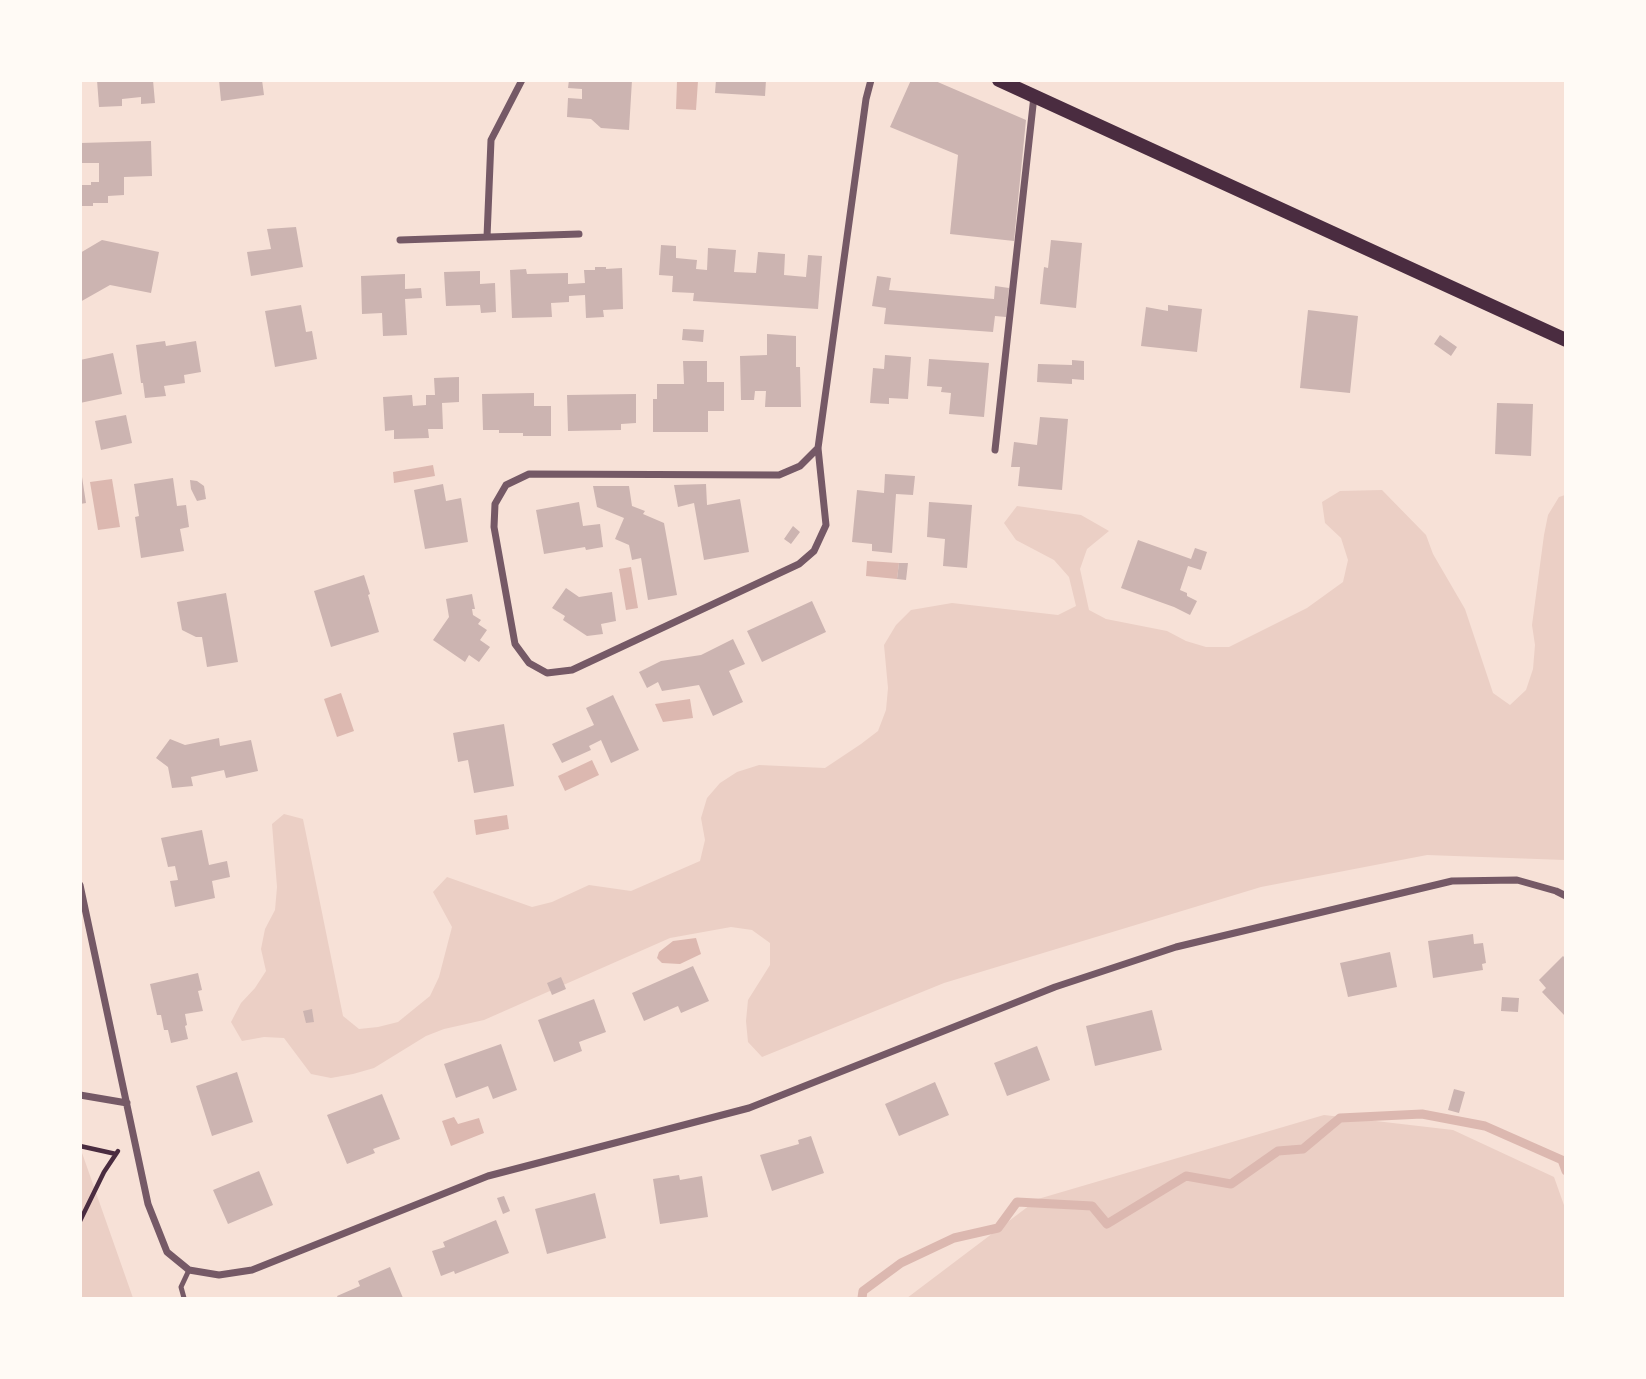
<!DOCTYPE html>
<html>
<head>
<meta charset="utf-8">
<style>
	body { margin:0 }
	#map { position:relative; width:1646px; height:1379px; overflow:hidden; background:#f7e1d7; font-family:"Sofia Sans Condensed",sans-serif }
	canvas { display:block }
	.frame { position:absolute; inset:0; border:82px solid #fffaf5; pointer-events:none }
</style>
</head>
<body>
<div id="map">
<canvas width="1646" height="1379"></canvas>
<div class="frame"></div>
</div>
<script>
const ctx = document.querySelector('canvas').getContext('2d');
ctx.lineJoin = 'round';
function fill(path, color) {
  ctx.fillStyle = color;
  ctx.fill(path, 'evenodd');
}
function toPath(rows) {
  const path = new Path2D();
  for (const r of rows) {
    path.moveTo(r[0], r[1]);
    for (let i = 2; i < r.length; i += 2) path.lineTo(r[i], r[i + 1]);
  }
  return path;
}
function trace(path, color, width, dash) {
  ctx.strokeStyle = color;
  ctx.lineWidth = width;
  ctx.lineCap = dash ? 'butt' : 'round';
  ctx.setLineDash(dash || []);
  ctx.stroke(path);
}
fill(toPath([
	[1382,490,1426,535,1433,554,1465,609,1493,693,1510,705,1526,690,1533,669,1535,645,1532,625,1544,535,1548,515,1559,497,1565,495,1565,860,1427,855,1261,887,944,983,762,1057,748,1042,746,1021,748,1000,770,965,770,943,752,930,731,927,670,938,484,1020,444,1029,426,1036,374,1068,353,1074,331,1078,311,1074,284,1038,264,1037,242,1041,231,1022,241,1003,255,988,266,971,261,949,265,929,275,910,277,887,272,824,284,814,303,819,343,1016,359,1029,378,1027,398,1022,430,996,439,977,452,927,433,892,447,877,532,907,552,902,589,885,631,891,700,861,705,840,701,818,707,798,720,783,737,772,759,765,825,768,861,744,878,731,886,710,888,688,884,645,896,625,911,610,952,603,1058,615,1076,606,1069,577,1054,560,1016,540,1004,523,1017,506,1081,515,1109,531,1087,549,1080,569,1089,610,1106,619,1167,631,1186,641,1206,647,1229,647,1307,608,1343,582,1348,560,1341,538,1325,523,1322,502,1340,491],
	[1324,1115,1453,1130,1554,1177,1565,1208,1565,1298,907,1298,1038,1199],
	[81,1150,133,1298,81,1298]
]), '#ebcfc5');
fill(toPath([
	[677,81,698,81,696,110,676,109],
	[433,465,435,476,394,483,393,472],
	[112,479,120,527,98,530,90,482],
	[867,561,899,563,897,579,866,576],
	[631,567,638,608,626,610,619,569],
	[341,693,354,731,337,737,324,699],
	[690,699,693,718,663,722,655,704],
	[592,760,599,775,565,791,558,776],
	[507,815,509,829,476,835,474,820],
	[696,938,701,954,680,964,662,963,657,958,659,952,673,941],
	[454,1117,458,1124,479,1118,484,1133,451,1146,442,1121]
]), '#dcb8b0');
trace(toPath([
	[862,1298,863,1291,901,1263,954,1238,998,1228,1017,1202,1092,1206,1107,1224,1186,1176,1231,1184,1278,1151,1303,1149,1340,1118,1422,1114,1485,1126,1562,1160,1566,1171]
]), '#dcb8b0', 9);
fill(toPath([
	[97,80,153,80,155,103,141,104,141,97,122,99,122,106,99,107],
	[219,80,262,80,264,95,221,101],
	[569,80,632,80,629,130,601,128,591,119,567,117,568,98,582,99,582,89,568,88],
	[716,80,766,80,765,96,715,93],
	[911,80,933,80,1026,120,1014,241,950,234,958,155,890,127],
	[151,141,152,176,124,177,124,195,108,196,108,203,93,203,93,206,80,206,80,185,91,185,91,182,99,182,99,163,80,163,80,143],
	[296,227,303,267,251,276,247,252,271,249,267,229],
	[102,240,159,252,151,293,110,285,80,302,80,253],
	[1051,240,1082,243,1076,308,1040,304,1044,267,1048,268],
	[661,245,676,246,676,258,697,260,696,269,707,270,708,248,736,250,734,272,756,273,758,252,785,254,784,275,806,277,808,255,822,256,818,309,693,301,694,293,672,292,673,276,659,275],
	[595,267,606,267,606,269,622,268,623,309,603,310,604,317,586,318,585,295,569,296,569,302,551,303,552,317,512,318,510,270,526,269,527,274,568,273,568,284,585,283,584,270,595,270],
	[480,271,480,284,495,283,496,312,481,313,480,305,446,306,444,272],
	[405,274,405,289,421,288,422,298,405,299,407,335,383,336,382,313,362,314,361,276],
	[877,276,891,278,889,290,994,299,995,286,1009,288,1006,317,995,316,993,332,884,324,886,308,872,306],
	[301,305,306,332,312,331,317,359,275,367,265,311],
	[1168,305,1202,309,1197,352,1141,346,1146,307,1168,311],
	[1308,310,1358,316,1350,393,1300,388],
	[683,329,704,330,703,342,682,340],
	[767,334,796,336,796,367,800,367,801,407,765,407,766,391,755,391,754,400,741,400,740,356,767,355],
	[1440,335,1457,347,1451,356,1434,344],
	[165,341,166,346,196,341,201,372,184,375,185,383,164,386,166,396,145,398,143,383,141,383,136,345],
	[113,353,122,394,80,403,80,360],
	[885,355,911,357,908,399,889,398,889,404,870,403,873,368,884,369],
	[929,359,989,363,984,417,949,414,951,393,941,392,942,387,927,386],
	[1072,360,1084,361,1084,380,1072,379,1072,384,1037,382,1038,364,1072,365],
	[683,361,707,361,707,382,724,382,724,411,708,411,708,432,653,432,653,399,657,399,657,384,684,384],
	[459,377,459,402,442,403,443,429,428,429,429,438,394,439,394,430,385,431,383,397,412,395,413,406,426,405,426,395,435,395,434,378],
	[534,393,534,406,551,406,551,436,523,436,523,433,499,433,499,430,483,430,482,394],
	[636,394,636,423,621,424,621,430,568,431,567,395],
	[1497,403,1533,404,1531,456,1495,454],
	[126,415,132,443,101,450,95,421],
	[1040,417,1068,419,1062,490,1018,486,1020,467,1011,467,1014,442,1037,445],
	[885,474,915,476,913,495,896,494,892,553,872,551,872,544,852,542,857,490,884,493],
	[80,477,82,477,86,503,80,504],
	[173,478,177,506,186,505,189,527,180,529,184,551,141,558,135,517,139,516,134,484],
	[190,480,197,481,204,486,206,499,197,501,191,489],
	[443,484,446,501,461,498,468,542,425,549,414,490],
	[706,484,707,505,740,499,749,552,704,560,694,503,678,507,674,485],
	[593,486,629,486,632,506,645,511,643,514,664,523,677,595,648,600,641,558,632,560,629,545,615,539,624,518,597,507],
	[579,502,583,526,600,524,603,547,586,550,585,547,544,554,536,510],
	[929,502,972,505,967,568,943,566,945,539,927,537],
	[793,526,800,532,791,544,784,539],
	[1138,540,1191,559,1195,548,1207,552,1201,570,1188,566,1180,590,1187,593,1187,596,1197,601,1190,615,1174,607,1121,588],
	[899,563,908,563,906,580,897,579],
	[364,575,370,594,368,595,379,632,331,647,314,591],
	[566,588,579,597,612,592,616,621,601,624,603,634,587,636,563,620,565,616,552,608],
	[226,593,238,662,207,667,202,637,196,637,182,630,177,602],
	[472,594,475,609,472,609,473,615,481,620,478,624,487,630,480,640,490,647,479,662,469,655,465,662,433,640,449,617,446,599],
	[812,601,826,632,762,662,747,631],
	[733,639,745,664,729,671,743,702,713,716,699,685,662,691,658,682,647,688,639,672,661,661,701,655],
	[613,695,639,750,611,763,601,740,589,746,591,750,562,763,552,744,594,725,586,708],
	[504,724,514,786,474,793,468,760,458,762,453,733],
	[219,738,220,746,251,740,258,771,226,778,224,770,191,777,193,786,172,788,168,767,156,758,170,739,185,745],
	[202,830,209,865,227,861,230,877,212,881,215,898,175,907,170,881,178,880,175,866,168,867,161,838],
	[1473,934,1474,944,1483,943,1486,963,1482,964,1483,970,1433,978,1428,941],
	[1390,952,1397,987,1348,997,1340,963],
	[1563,956,1565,958,1565,1016,1542,992,1546,988,1539,980],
	[693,966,709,1001,681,1013,678,1006,644,1021,632,993],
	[198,973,202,990,198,991,203,1011,185,1014,187,1025,185,1026,188,1039,171,1043,168,1030,164,1030,161,1015,157,1015,150,984],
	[561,977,566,989,552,995,547,983],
	[1502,997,1519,998,1518,1012,1501,1011],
	[594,999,606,1032,579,1042,582,1051,554,1062,538,1020],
	[312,1009,314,1022,306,1023,303,1011],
	[1152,1010,1162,1050,1095,1066,1086,1026],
	[501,1044,517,1090,493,1099,488,1086,456,1098,444,1064],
	[1037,1046,1050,1080,1007,1096,994,1063],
	[237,1072,253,1122,212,1136,196,1086],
	[935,1082,949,1115,899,1136,885,1104],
	[1454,1089,1465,1092,1459,1113,1448,1110],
	[382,1094,400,1139,373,1149,375,1153,347,1164,327,1115],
	[811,1136,824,1173,772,1191,760,1155,799,1144,798,1140],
	[259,1171,273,1205,228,1224,213,1190],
	[679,1175,680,1180,702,1176,708,1217,660,1224,653,1179],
	[595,1193,606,1238,547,1254,535,1209],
	[504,1196,510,1211,503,1214,497,1198],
	[496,1220,509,1253,455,1274,454,1271,441,1276,432,1251,445,1247,443,1242],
	[390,1267,403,1298,338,1298,337,1296,360,1286,358,1281]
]), '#ccb4b1');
trace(toPath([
	[80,1146,116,1154],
	[80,1221,104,1172,118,1151]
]), '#4a2c40', 4.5);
trace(toPath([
	[184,1298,181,1287,189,1270]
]), '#755966', 5);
trace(toPath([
	[487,237,491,140,522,80],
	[400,240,579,234],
	[818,448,800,466,779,475,529,474,506,485,495,504,494,527,515,644,529,663,547,673,572,670,799,564,814,551,826,525,818,448,866,99,871,80],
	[995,450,1034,96],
	[80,885,148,1204,167,1252,189,1270,219,1275,252,1270,488,1176,749,1108,1055,987,1176,947,1452,881,1517,880,1556,891,1566,896],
	[80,1095,127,1103]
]), '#755966', 7);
trace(toPath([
	[999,80,1566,340]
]), '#4a2c40', 14);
</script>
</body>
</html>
